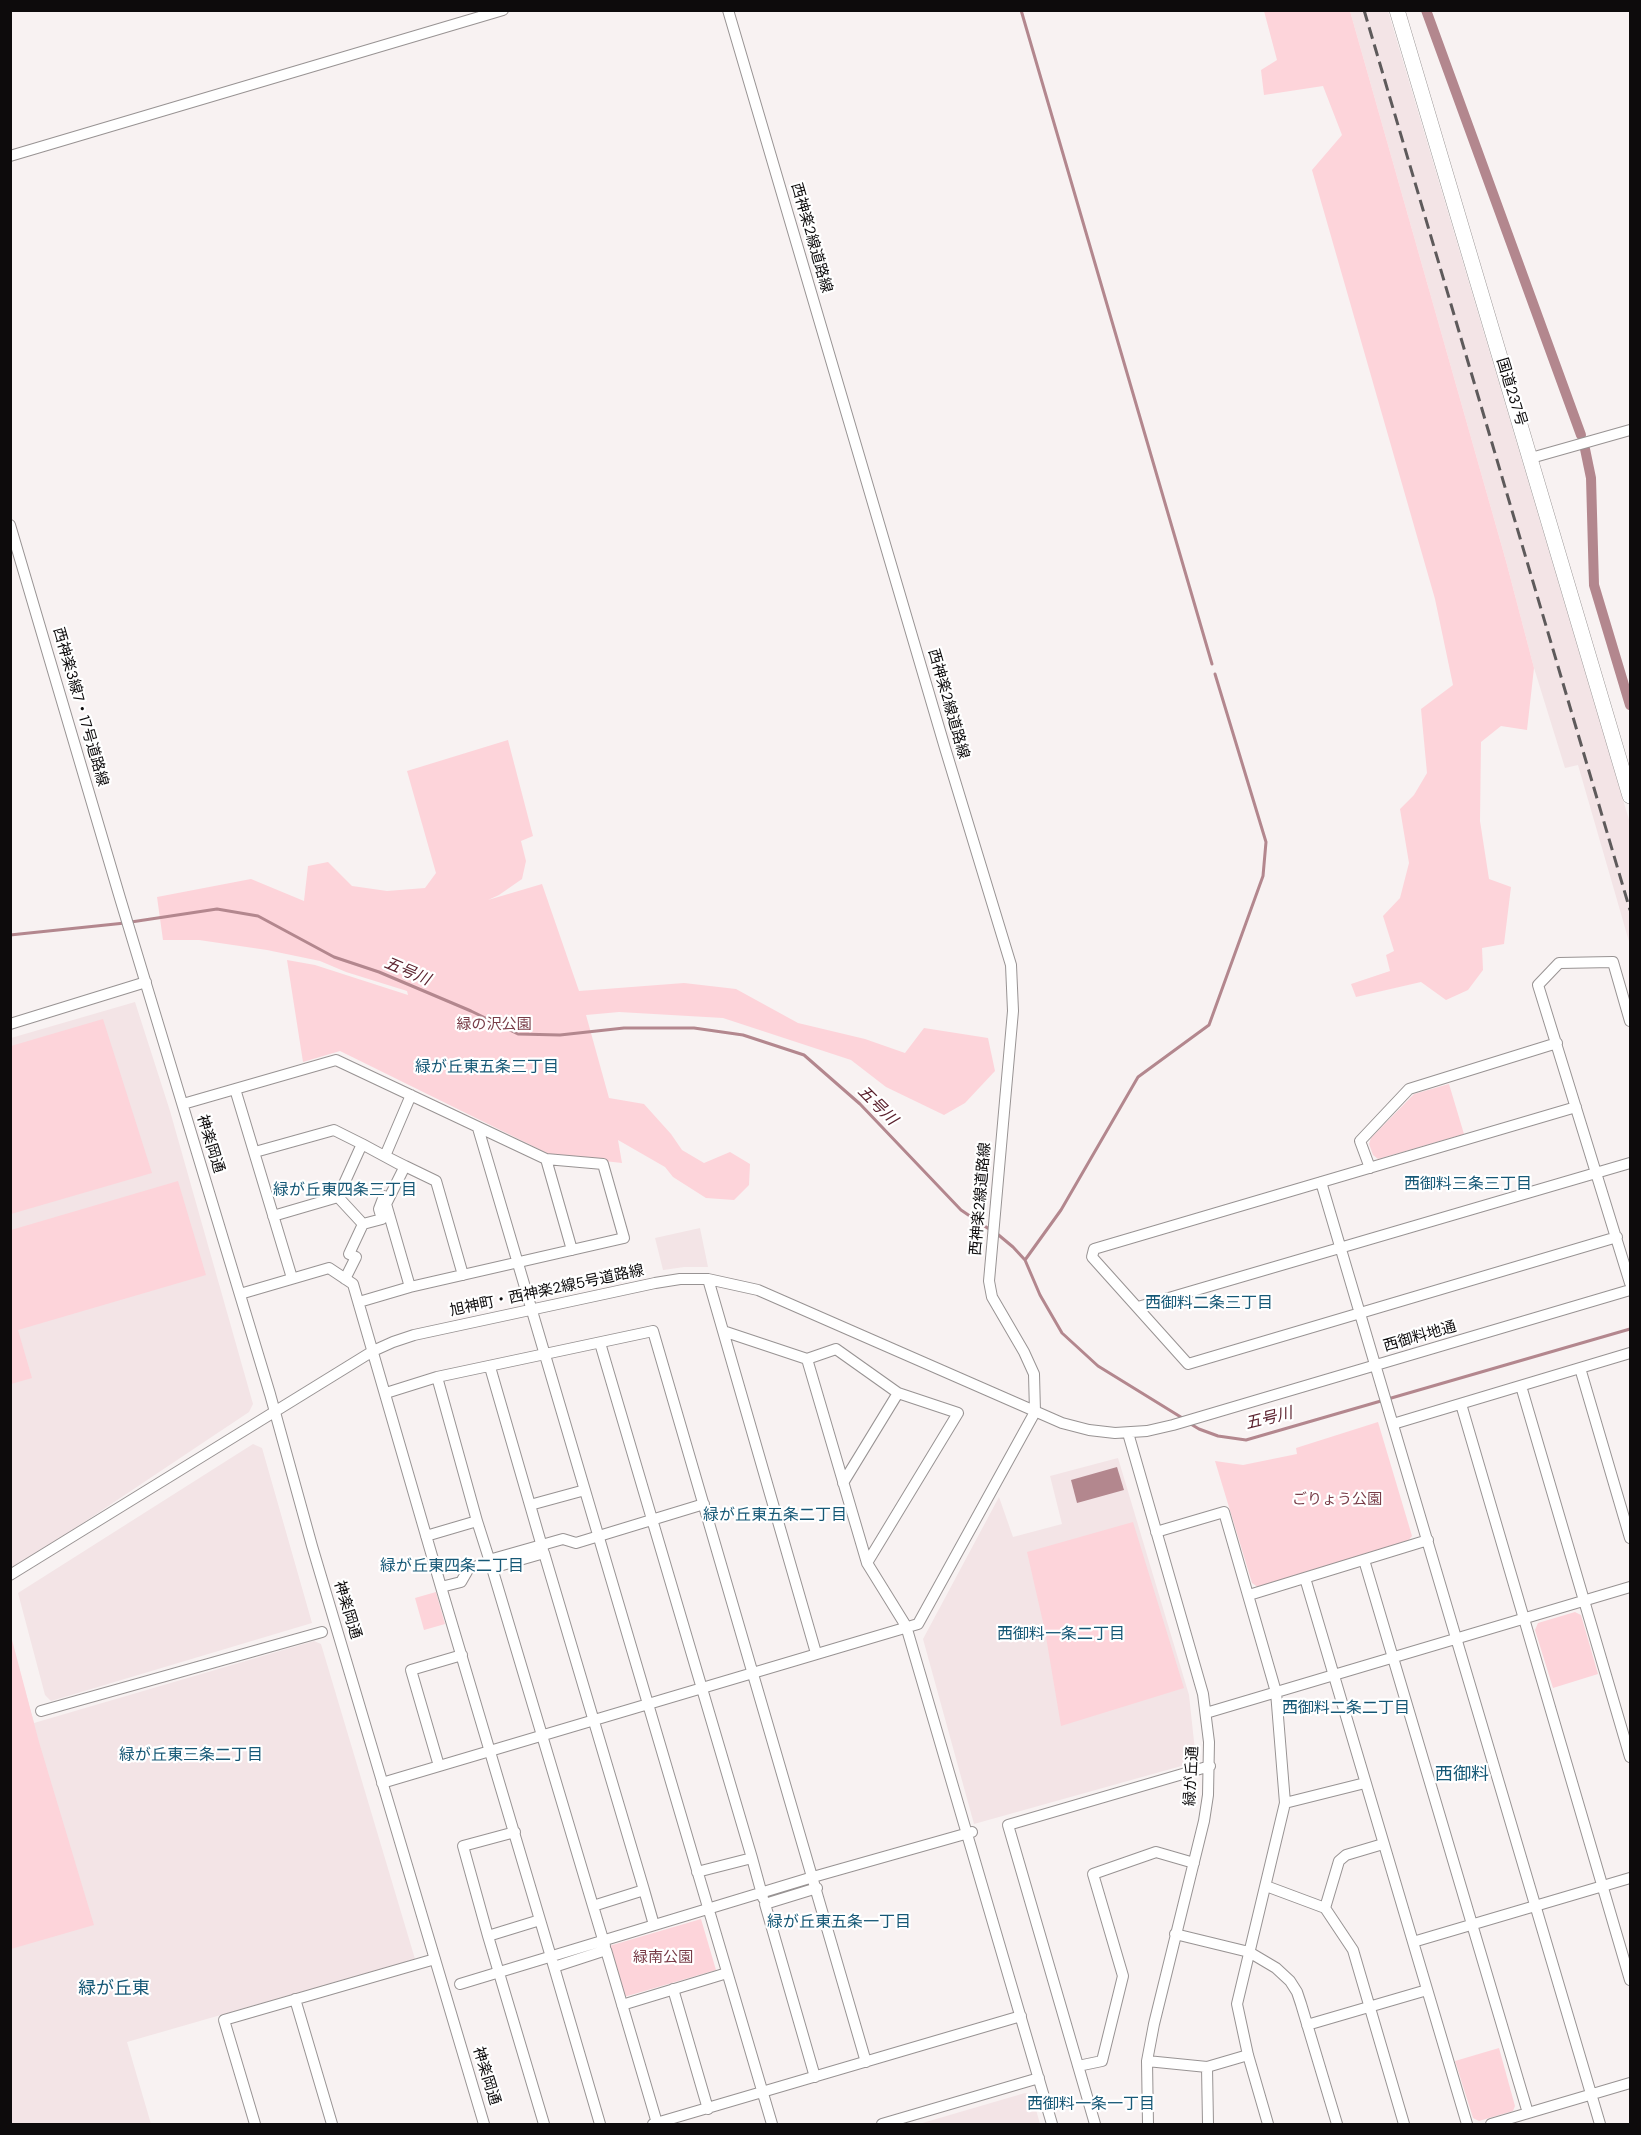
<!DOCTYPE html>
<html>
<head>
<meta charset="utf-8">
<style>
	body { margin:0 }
	#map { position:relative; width:1641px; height:2135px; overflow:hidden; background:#f8f2f2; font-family:"DM Sans",sans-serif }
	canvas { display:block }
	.frame { position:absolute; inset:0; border:12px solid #0d0b0c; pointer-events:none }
</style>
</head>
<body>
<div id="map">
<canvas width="1641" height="2135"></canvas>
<div class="frame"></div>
</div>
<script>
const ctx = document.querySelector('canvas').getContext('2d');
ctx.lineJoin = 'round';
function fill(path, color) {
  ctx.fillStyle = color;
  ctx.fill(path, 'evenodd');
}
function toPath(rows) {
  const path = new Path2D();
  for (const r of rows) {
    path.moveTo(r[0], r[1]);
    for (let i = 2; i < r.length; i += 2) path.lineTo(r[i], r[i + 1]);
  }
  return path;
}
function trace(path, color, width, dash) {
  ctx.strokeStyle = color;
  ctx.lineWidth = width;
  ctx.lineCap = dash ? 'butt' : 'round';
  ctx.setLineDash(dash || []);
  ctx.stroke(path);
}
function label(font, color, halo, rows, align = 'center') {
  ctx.font = font + ' "DM Sans","Noto Sans JP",sans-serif';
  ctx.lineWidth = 4.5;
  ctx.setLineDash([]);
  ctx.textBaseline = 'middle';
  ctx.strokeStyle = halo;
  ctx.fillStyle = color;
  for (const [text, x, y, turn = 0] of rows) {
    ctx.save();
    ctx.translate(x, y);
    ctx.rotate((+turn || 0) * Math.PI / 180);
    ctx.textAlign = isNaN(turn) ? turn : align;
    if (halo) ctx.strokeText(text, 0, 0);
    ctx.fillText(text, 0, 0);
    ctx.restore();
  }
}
fill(toPath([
	[1350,11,1388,11,1630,823,1630,945,1578,765,1565,768,1534,668,1506,561],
	[135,1002,170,1111,253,1404,249,1412,11,1571,11,1038],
	[700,1228,708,1267,684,1267,663,1270,655,1238],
	[253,1444,262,1448,312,1623,51,1701,45,1695,18,1593],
	[1118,1458,1189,1695,1196,1760,1192,1763,974,1824,923,1639,999,1497,1013,1537,1062,1524,1050,1476],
	[10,1636,34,1723,314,1641,321,1644,415,1959,127,2042,151,2124,11,2124],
	[1025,2093,1032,2095,1040,2124,919,2124]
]), '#f3e4e6');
fill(toPath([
	[1264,11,1350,11,1506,561,1534,668,1527,730,1501,726,1481,742,1480,821,1489,879,1511,887,1504,944,1482,948,1483,970,1468,990,1446,1000,1421,982,1356,997,1351,984,1390,971,1386,955,1394,951,1383,916,1400,898,1409,863,1400,809,1414,795,1427,773,1421,709,1453,685,1435,599,1312,170,1342,135,1323,86,1264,95,1261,70,1277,60],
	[508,740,533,836,521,841,526,861,522,879,499,895,488,900,542,884,579,991,684,983,736,989,798,1023,865,1039,905,1053,924,1028,988,1038,995,1071,965,1103,944,1115,886,1087,851,1060,723,1018,619,1012,586,1015,609,1098,644,1104,671,1134,682,1150,704,1163,730,1152,750,1164,749,1185,734,1200,706,1198,673,1177,665,1167,618,1140,622,1163,551,1155,340,1051,303,1062,287,960,315,965,408,995,407,991,346,972,320,961,267,950,199,940,163,940,157,897,251,879,304,901,308,866,328,862,352,886,387,891,425,888,436,873,407,771],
	[103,1019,152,1173,11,1214,11,1046],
	[1449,1084,1464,1134,1378,1159,1373,1155,1369,1144,1371,1138,1414,1094],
	[178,1181,206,1275,18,1330,32,1378,11,1384,11,1230],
	[1378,1422,1412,1536,1407,1542,1259,1588,1252,1583,1215,1461,1243,1465,1297,1454,1296,1448],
	[1133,1522,1184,1688,1061,1726,1045,1631,1027,1552],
	[436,1592,445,1624,424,1630,415,1598],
	[1575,1612,1581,1615,1598,1674,1553,1688,1535,1630,1538,1623],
	[11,1636,39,1742,94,1925,11,1949],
	[701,1919,716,1970,624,1997,609,1946],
	[1499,2048,1515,2106,1513,2111,1479,2121,1473,2118,1455,2061]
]), '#fdd4da');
fill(toPath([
	[1117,1467,1124,1490,1077,1503,1071,1480]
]), '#b3878e');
trace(toPath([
	[1021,10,1212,664],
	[131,922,217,909,258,916,334,957,379,972,471,1011,518,1034,560,1035,624,1028,694,1028,743,1035,804,1055,860,1104,961,1210,989,1229],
	[10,935,125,923],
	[995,1232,1013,1247,1025,1260,1040,1295,1062,1333,1098,1366,1184,1419],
	[1025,1260,1061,1210,1138,1077,1209,1025,1263,876,1266,842,1215,674],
	[1189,1423,1199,1429,1218,1436,1246,1440,1630,1329]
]), '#b3878e', 3);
trace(toPath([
	[1426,10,1581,435],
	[1585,449,1591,478,1594,585,1630,705]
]), '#b3878e', 10);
const minor = toPath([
	[10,156,503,10],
	[1531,458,1630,430],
	[10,525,120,898,270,1394,312,1546,484,2124],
	[1630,1021,1613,962,1559,963,1538,985,1630,1283],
	[10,1024,146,982],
	[235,1089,292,1278],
	[183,1104,336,1060,546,1159,603,1164,624,1238,410,1287,359,1302],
	[1576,1107,1094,1249,1092,1257,1188,1364,1617,1237],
	[478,1128,772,2124],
	[362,1144,399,1164,405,1166,385,1156,411,1095],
	[255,1152,334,1130,362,1144,338,1197,273,1216],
	[546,1159,572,1250],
	[1370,1168,1360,1141,1409,1089,1557,1043],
	[1321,1182,1600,2124],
	[338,1197,363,1224],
	[345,1279,356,1257,349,1254,363,1224,382,1219,379,1209,384,1196],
	[708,1279,816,1653],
	[410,1287,386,1204,405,1166,436,1181,463,1275],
	[240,1294,329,1268,353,1284,441,1587,554,1967],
	[1138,1307,1630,1163],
	[723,1331,807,1359,836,1349,898,1393,958,1413,867,1563],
	[600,1343,752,1858,697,1872],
	[807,1359,867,1563,906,1626,1052,2124],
	[490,1367,530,1505,585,1490],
	[1580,1368,1630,1538],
	[1521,1386,1630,1757],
	[386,1393,437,1377,653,1331,866,2062],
	[1461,1404,1630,1980],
	[1393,1424,1630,1353],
	[1128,1433,1203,1694,1209,1742,1208,1795,1204,1821,1154,2024,1147,2061,1148,2124],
	[843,1483,898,1393],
	[530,1505,543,1550],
	[477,1521,491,1565],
	[1156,1532,1224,1512,1276,1692,1285,1803,1237,2004,1248,2055,1268,2124],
	[426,1536,477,1521,437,1377],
	[544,1553,644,1890,593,1906,492,1568,544,1553],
	[1364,1560,1528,2113],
	[10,1575,373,1351,393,1342,414,1335,655,1283,680,1279,708,1279,758,1290,1062,1423,1089,1430,1115,1433,1147,1431,1173,1425,1630,1290],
	[1305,1578,1467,2124],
	[441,1587,461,1582,469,1568,485,1564,489,1560,563,1539,576,1543,704,1504],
	[1249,1595,1428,1540],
	[41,1711,322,1632],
	[1206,1713,1630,1587],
	[439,1766,411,1670,462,1655],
	[382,1783,918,1624,1035,1412,1034,1374,1024,1352,992,1297,989,1281,1013,1011,1011,965,945,748,728,10],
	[1285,1803,1365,1783],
	[515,1832,463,1846,488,1936,544,2124],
	[752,1858,763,1898],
	[1266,1886,1325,1908,1353,1950,1404,2124],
	[644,1890,654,1925],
	[593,1906,605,1946],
	[1325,1908,1339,1861,1346,1855,1383,1844],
	[1175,1934,1249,1952,1276,1968,1290,1981,1297,1992,1301,2004,1337,2124],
	[488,1936,540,1920],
	[1413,1942,1630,1878],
	[460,1984,813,1877,972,1832],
	[673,1989,708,2109],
	[295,1999,332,2124],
	[622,2005,727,1973],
	[1307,2025,1427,1990],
	[1147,2061,1207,2067,1248,2055],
	[1078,2066,1102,2061,1123,1976,1093,1874,1156,1852,1194,1863],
	[1207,2067,1208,2124],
	[815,2077,765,1904,817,1888],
	[255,2124,224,2020,435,1959],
	[600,2124,554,1967,606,1950,657,2123],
	[653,2124,1021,2016],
	[882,2124,1039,2078],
	[1095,2124,1008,1825,1210,1766],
	[1491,2124,1630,2083]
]);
const highway = toPath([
	[1397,10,1630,796]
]);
trace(minor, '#989393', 12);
trace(highway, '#989393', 16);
trace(minor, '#fff', 10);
trace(highway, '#fff', 15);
trace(toPath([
	[1364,10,1630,910]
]), '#5e5a5b', 3, [12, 6]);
label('15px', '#0d0b0c', '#fff', [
	["西神楽2線道路線",811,238,74],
	["国道237号",1511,392,73],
	["西神楽2線道路線",948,704,74],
	["西神楽3線7・17号道路線",80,707,74],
	["神楽岡通",210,1144,73],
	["西神楽2線道路線",981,1199,-85],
	["旭神町・西神楽2線5号道路線",547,1291,-12],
	["西御料地通",1420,1337,-16],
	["神楽岡通",347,1610,73],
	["緑が丘通",1192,1776,-87],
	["神楽岡通",486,2076,73]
]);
label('15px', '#783c47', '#fff', [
	["緑の沢公園",494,1025],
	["ごりょう公園",1337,1500],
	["緑南公園",663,1958]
]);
label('italic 16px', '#5c232f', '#fff', [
	["五号川",407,972,23],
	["五号川",877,1106,45],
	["五号川",1269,1419,-14]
]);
label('16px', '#165876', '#fff', [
	["緑が丘東五条三丁目",487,1068],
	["西御料三条三丁目",1468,1185],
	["緑が丘東四条三丁目",345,1191],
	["西御料二条三丁目",1209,1304],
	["緑が丘東五条二丁目",775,1516],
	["緑が丘東四条二丁目",452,1567],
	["西御料一条二丁目",1061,1635],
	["西御料二条二丁目",1346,1709],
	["緑が丘東三条二丁目",191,1756],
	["緑が丘東五条一丁目",839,1923],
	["西御料一条一丁目",1091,2105]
]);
label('18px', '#165876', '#fff', [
	["西御料",1462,1775],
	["緑が丘東",114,1989]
]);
</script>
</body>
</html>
